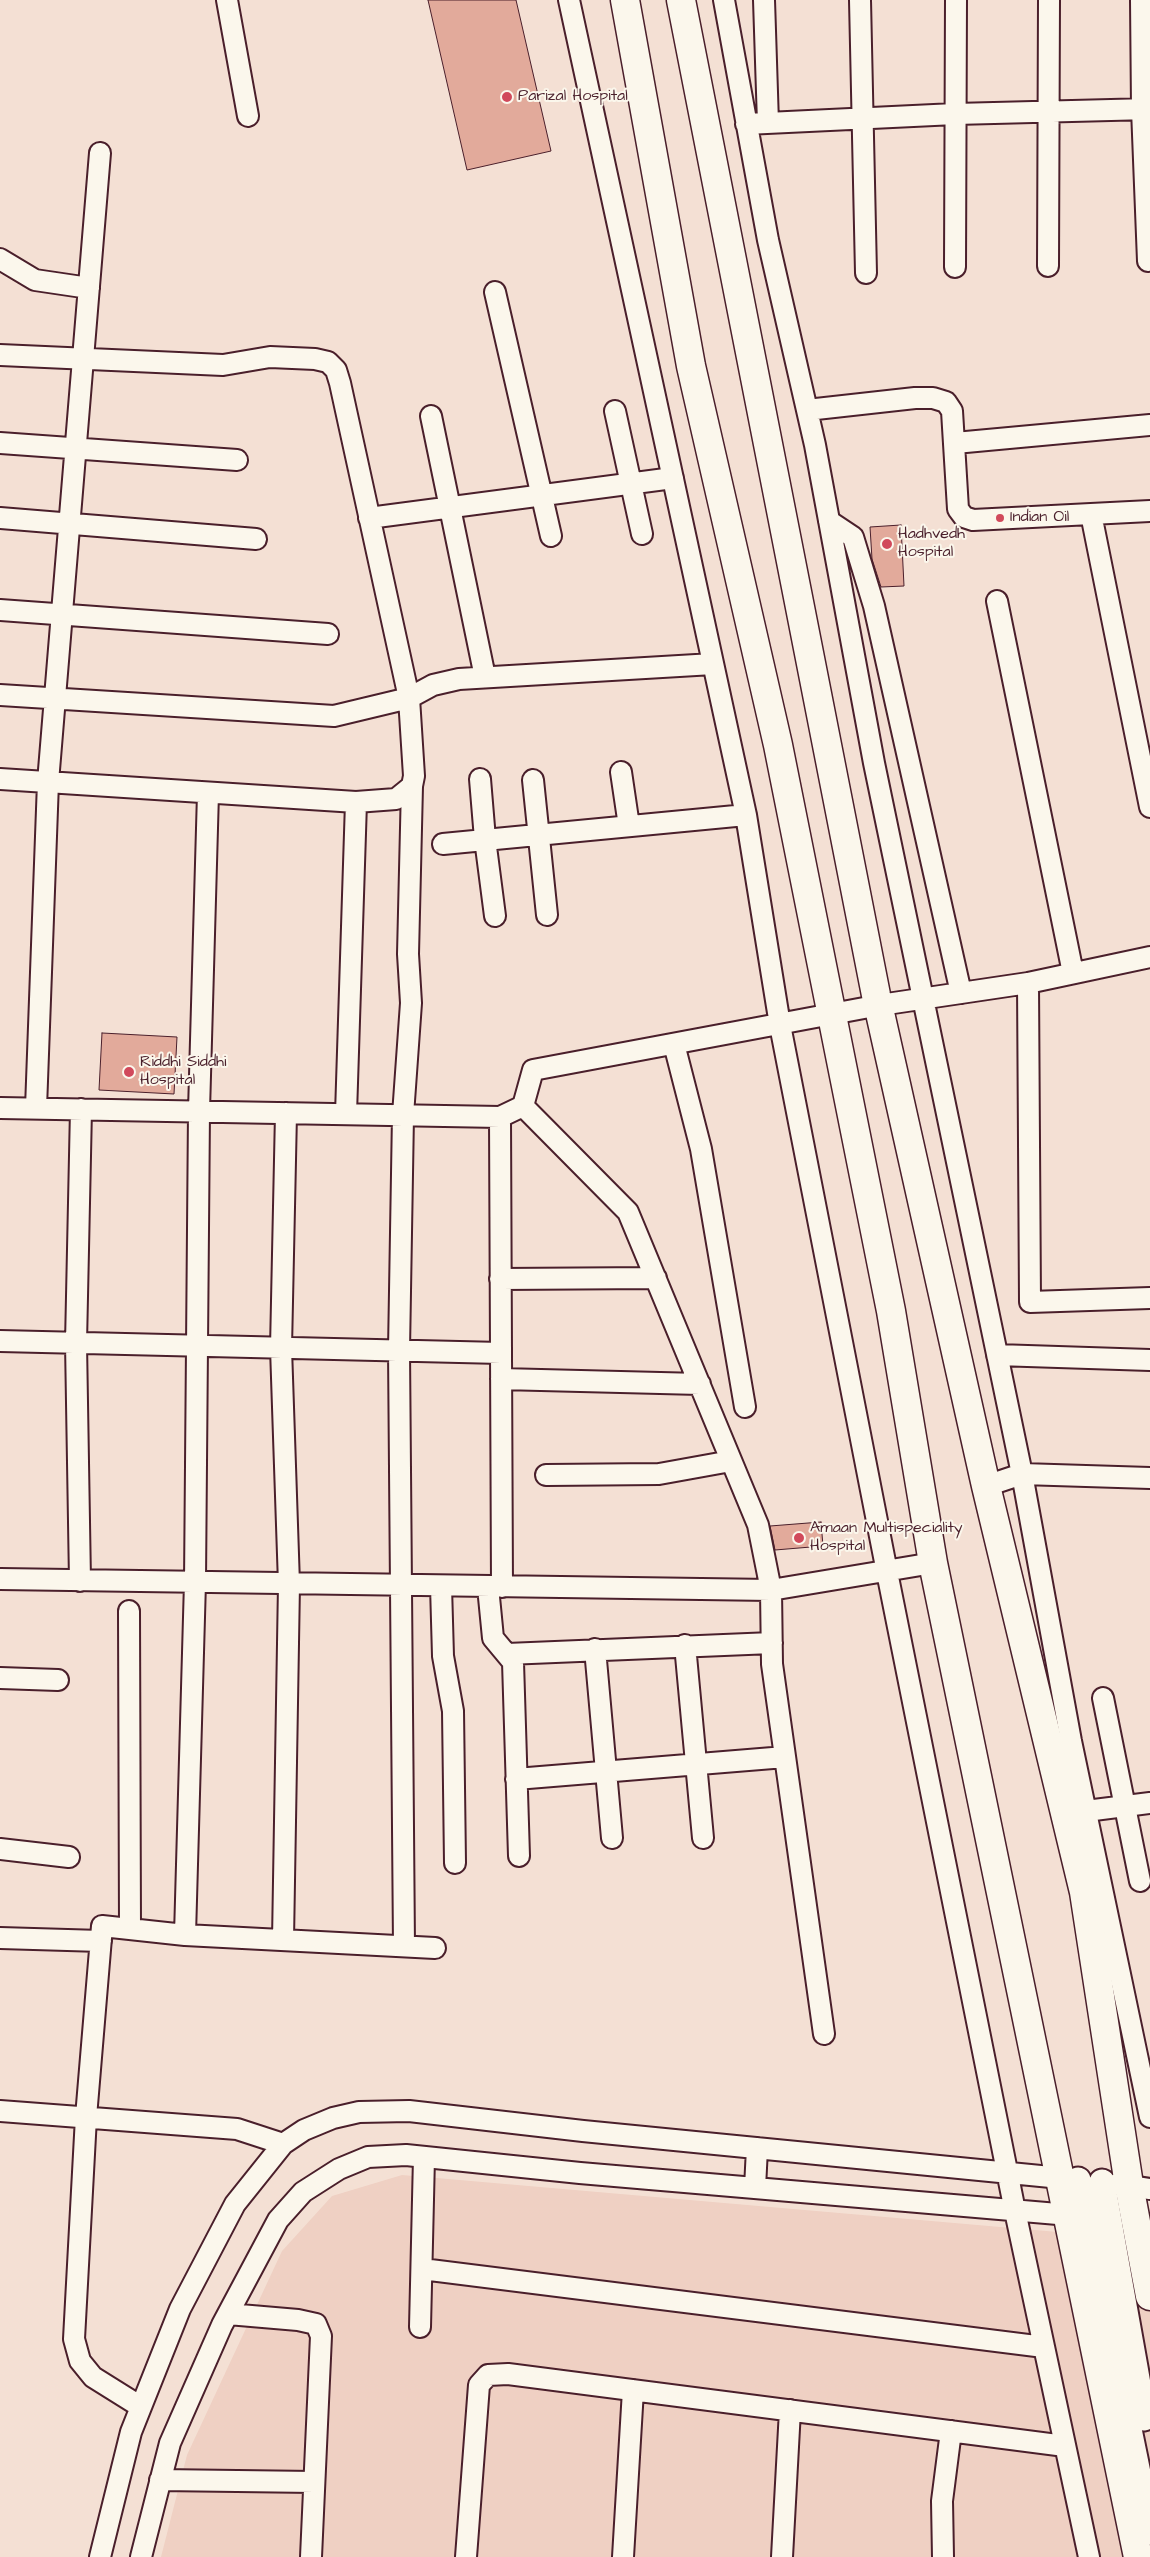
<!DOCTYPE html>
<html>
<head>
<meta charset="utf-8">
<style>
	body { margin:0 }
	canvas { display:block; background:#f4e0d4 }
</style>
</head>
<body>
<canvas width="1150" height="2557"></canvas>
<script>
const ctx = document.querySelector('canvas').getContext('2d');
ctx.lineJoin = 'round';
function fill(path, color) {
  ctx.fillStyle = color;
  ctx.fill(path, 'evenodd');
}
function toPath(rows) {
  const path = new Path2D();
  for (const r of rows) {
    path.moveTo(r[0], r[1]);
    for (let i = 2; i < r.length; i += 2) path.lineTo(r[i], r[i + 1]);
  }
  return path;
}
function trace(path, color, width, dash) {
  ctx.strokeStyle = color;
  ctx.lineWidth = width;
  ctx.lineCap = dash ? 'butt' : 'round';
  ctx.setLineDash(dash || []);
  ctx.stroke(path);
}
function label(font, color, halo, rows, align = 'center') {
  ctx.font = font + ' "Architects Daughter",sans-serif';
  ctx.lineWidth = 4;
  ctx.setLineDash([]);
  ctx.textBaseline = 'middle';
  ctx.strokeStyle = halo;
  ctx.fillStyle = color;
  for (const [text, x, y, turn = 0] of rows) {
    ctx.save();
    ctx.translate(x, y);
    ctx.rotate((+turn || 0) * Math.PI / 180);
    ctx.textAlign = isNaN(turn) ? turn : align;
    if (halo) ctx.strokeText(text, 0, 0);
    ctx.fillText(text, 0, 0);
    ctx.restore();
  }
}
fill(toPath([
	[402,2175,1150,2240,1150,2557,161,2557,187,2455,282,2251,332,2196]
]), '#efd0c3');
const building = toPath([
	[428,0,516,0,551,151,467,170,428,0],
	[901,525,904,586,881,587,872,559,870,527,901,525],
	[102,1033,177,1037,174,1094,99,1090,102,1033],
	[821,1522,823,1546,775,1550,770,1526,821,1522]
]);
fill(building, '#e2aa9b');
trace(building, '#4a1f2b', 1);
const minor = toPath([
	[227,0,248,116],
	[569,0,746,815,780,1025,887,1572,1015,2211,1089,2557],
	[724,0,768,240,815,445,874,763,1022,1474,1071,1741,1150,2117],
	[764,0,768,123],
	[860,0,866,273],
	[1141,0,1142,109,1148,261],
	[746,124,955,114,1150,109],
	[0,259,35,280,89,288],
	[1048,266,1049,0],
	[955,267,956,0],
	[495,292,551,536],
	[0,355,223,365,270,357,315,359,328,362,336,370,340,383,409,698,414,776,412,786,396,799,356,802,0,779],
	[807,410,915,398,933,398,946,402,952,411,958,509,964,517,973,520,1150,511],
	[615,411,642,534],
	[431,416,485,677],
	[0,443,237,460],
	[955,443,1150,425],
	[1091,514,1150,807],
	[0,518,256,539],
	[369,518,673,478],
	[829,521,853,537,874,606,961,993],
	[997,601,1073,973],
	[0,610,328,634],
	[0,695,334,716,409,698,433,685,459,679,713,664],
	[621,772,629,826],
	[480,779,485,839,495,916],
	[533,780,547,915],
	[443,844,746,815],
	[1028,983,1030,1302,1150,1298],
	[674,1044,701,1149,745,1407],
	[523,1106,628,1212,758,1525,771,1590,772,1664,824,2034],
	[0,1108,500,1117,523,1106,533,1070,880,1005,1028,983,1150,957],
	[36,1108,48,782,100,153],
	[346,1114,356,802],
	[500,1117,502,1587],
	[500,1279,656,1278],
	[0,1341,501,1353],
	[997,1355,1150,1360],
	[501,1379,700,1384],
	[546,1475,659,1474,731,1461],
	[986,1486,1022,1474,1150,1478],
	[0,1579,771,1590,933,1563],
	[80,1581,76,1343,81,1109],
	[441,1586,443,1656,453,1711,455,1863],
	[488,1587,493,1638,513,1662,519,1856],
	[129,1611,130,1929],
	[685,1645,703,1838],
	[595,1649,612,1838],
	[507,1654,772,1643],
	[0,1678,58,1680],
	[1103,1698,1140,1881],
	[516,1779,785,1757],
	[1086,1811,1150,1803],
	[0,1849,69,1857],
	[185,1935,195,1582,199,1111,208,793],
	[0,1938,101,1941],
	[283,1940,289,1584,281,1348,286,1113],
	[404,1946,399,1350,403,1115,411,1003,408,954,412,786],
	[0,2111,237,2129,283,2144],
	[1117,2184,1150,2189],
	[755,2188,757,2148],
	[422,2269,1044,2347],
	[228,2314,298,2320,316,2324,321,2336,311,2557],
	[420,2327,424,2157],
	[141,2407,93,2377,80,2361,74,2339,86,2117,102,1926,185,1935,435,1948],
	[160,2480,314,2482],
	[100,2557,131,2432,180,2309,235,2204,283,2144,304,2130,333,2118,359,2112,409,2111,583,2131,1071,2179],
	[141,2557,170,2443,222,2325,278,2220,303,2192,339,2169,368,2157,406,2155,580,2173,1081,2216],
	[466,2557,479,2385,488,2375,508,2374,1065,2446],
	[623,2557,633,2390],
	[782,2557,790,2410],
	[943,2557,942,2501,951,2431]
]);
const major = toPath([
	[1078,2180,1150,2532],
	[1102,2182,1144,2418]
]);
const highway = toPath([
	[625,0,691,366,778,745,891,1311,933,1563,1138,2557],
	[681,0,876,995,986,1486,1084,1892,1129,2185,1150,2296]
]);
trace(minor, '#4a1f2b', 24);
trace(major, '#4a1f2b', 29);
trace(highway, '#4a1f2b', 31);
trace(minor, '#fbf7ec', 20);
trace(major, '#fbf7ec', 25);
trace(highway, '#fbf7ec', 28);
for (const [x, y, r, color] of [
	[507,97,6,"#d1495b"],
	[1000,518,5,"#d1495b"],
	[887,544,6,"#d1495b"],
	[129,1072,6,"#d1495b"],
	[799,1538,6,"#d1495b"]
]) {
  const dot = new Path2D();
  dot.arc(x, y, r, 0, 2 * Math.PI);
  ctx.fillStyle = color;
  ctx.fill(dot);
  trace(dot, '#fbf7ec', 2);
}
label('16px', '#4a1f2b', '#fbf7ec', [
	["Parizal Hospital",518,97],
	["Indian Oil",1010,518],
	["Hadhvedh",898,535],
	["Hospital",898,553],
	["Riddhi Siddhi",140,1063],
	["Hospital",140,1081],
	["Amaan Multispeciality",810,1529],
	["Hospital",810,1547]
], 'left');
</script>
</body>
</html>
